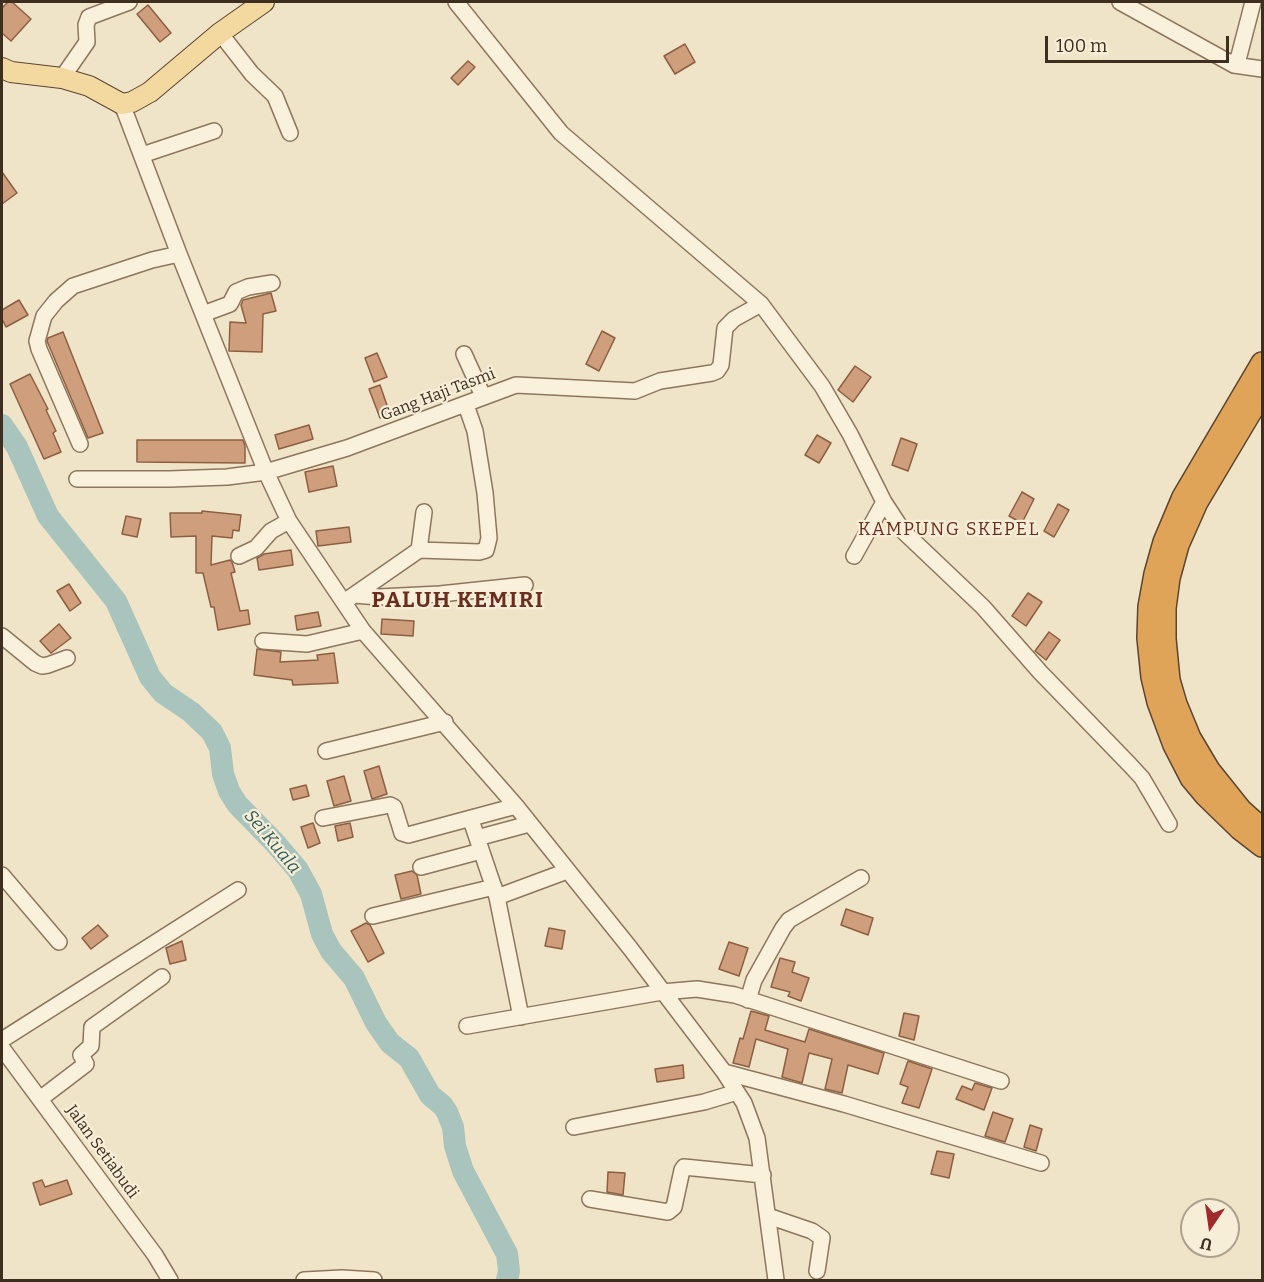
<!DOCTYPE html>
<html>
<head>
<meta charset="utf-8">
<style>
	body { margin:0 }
	#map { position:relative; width:1264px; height:1282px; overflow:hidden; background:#f0e4c8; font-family:Bitter,serif }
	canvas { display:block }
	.frame { position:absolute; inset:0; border:3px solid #3d2e20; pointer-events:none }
	.north { position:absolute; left:1180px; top:1198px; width:60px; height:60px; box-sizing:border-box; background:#f7eed8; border:2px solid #ada18e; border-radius:50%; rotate:193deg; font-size:16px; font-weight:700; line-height:24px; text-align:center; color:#3d2e20 }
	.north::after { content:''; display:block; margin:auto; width:21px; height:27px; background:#9e2a2b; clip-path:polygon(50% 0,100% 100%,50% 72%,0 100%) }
	.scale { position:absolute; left:1045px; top:36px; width:184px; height:27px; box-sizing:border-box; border:3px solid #3d2e20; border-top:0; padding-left:8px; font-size:18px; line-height:21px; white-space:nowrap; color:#3d2e20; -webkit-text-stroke:4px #f7eed8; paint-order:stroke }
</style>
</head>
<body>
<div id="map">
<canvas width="1264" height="1282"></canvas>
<div class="frame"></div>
<div class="north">U</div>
<div class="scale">100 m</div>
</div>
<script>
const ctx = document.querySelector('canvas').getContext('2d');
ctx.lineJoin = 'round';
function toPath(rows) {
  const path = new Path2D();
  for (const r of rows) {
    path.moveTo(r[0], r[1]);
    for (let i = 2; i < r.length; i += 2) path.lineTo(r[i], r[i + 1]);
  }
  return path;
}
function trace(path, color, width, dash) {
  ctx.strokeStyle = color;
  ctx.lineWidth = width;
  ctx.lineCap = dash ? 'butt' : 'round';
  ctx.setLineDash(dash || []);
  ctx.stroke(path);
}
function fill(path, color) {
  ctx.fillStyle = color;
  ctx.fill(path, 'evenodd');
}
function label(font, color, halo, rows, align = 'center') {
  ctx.font = font + ' Bitter,serif';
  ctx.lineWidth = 4.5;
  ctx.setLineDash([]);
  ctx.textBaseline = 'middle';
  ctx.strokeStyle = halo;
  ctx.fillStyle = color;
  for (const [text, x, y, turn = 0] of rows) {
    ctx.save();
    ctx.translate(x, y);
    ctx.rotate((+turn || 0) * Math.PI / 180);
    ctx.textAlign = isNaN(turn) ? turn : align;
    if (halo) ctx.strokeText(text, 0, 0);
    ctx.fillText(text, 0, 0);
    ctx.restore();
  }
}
trace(toPath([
	[2,425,17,447,48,516,116,601,150,677,163,693,191,712,212,732,220,748,223,774,229,791,237,804,275,843,298,870,311,894,322,934,331,951,354,978,376,1023,390,1043,409,1058,430,1095,443,1106,447,1112,453,1127,455,1146,463,1171,507,1254,509,1271,507,1280]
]), '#a9c4bc', 22);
const building = toPath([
	[8,2,12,2,31,19,11,41,2,33,2,8,8,2],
	[148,5,171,33,160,42,137,14,148,5],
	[685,44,695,62,675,74,664,56,685,44],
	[468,61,475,67,458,85,451,78,468,61],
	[2,172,17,193,2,204,2,172],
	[271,293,276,311,263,314,262,352,229,351,230,322,246,323,241,305,243,300,271,293],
	[19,300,28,315,6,327,2,319,2,310,19,300],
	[602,331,615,338,599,371,586,364,602,331],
	[63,332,103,433,88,438,47,341,48,338,63,332],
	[377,353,387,377,374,382,365,358,377,353],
	[855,366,871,377,853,402,838,390,855,366],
	[30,374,48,409,46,410,56,431,53,433,61,452,44,459,10,384,30,374],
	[380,385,390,414,380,418,369,389,380,385],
	[309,425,313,439,279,449,275,435,309,425],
	[817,435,831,443,819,463,805,455,817,435],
	[901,438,917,444,908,471,892,465,901,438],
	[137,440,243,440,245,446,245,463,137,462,137,440],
	[333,466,337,486,309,492,305,472,333,466],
	[1022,492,1034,499,1022,523,1009,516,1022,492],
	[1058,504,1069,510,1054,537,1044,531,1058,504],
	[202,511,241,515,239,531,233,530,232,538,212,536,211,565,230,560,232,562,235,572,231,573,240,611,248,610,250,624,218,630,214,607,211,607,203,573,196,573,196,536,171,537,170,513,202,513,202,511],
	[126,516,141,519,137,537,122,534,126,516],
	[349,527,351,542,318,546,316,531,349,527],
	[291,550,293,565,259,570,257,558,264,554,291,550],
	[69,584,81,603,70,611,57,591,69,584],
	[1028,593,1042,602,1026,626,1012,616,1028,593],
	[318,612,321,626,297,630,295,616,318,612],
	[382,619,414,621,413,636,381,634,382,619],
	[59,624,71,638,51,653,40,641,59,624],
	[1049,632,1060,640,1046,660,1035,651,1049,632],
	[257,649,281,652,280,662,318,660,317,655,334,653,338,683,293,685,292,680,254,675,257,649],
	[379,766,387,794,372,799,364,771,379,766],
	[344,776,351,801,334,806,327,781,344,776],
	[306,785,309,796,293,800,290,789,306,785],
	[313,823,320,843,308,848,301,827,313,823],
	[350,823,353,837,338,841,335,826,350,823],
	[412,871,417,875,421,894,401,899,395,875,412,871],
	[846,909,873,918,868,935,841,925,846,909],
	[366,923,370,925,384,953,368,962,351,931,366,923],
	[98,925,108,936,91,949,82,938,98,925],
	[549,928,565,931,562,949,545,946,549,928],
	[182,941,186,960,170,964,166,948,182,941],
	[729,942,748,948,739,976,719,969,729,942],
	[780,958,795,962,792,972,809,978,801,1001,788,996,790,992,771,987,780,958],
	[751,1011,769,1016,765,1030,805,1042,809,1029,884,1053,878,1074,848,1065,842,1093,825,1089,832,1059,809,1053,802,1083,782,1077,788,1049,756,1039,749,1067,733,1063,740,1038,743,1039,751,1011],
	[904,1013,919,1016,914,1040,899,1036,904,1013],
	[908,1061,932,1069,919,1108,902,1103,908,1087,900,1084,908,1061],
	[683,1065,684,1078,657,1082,655,1069,683,1065],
	[975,1083,992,1088,984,1110,956,1099,962,1086,972,1090,975,1083],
	[993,1112,1013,1119,1005,1142,985,1136,993,1112],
	[1030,1125,1042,1129,1036,1151,1024,1147,1030,1125],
	[937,1151,954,1154,949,1178,931,1174,937,1151],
	[608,1172,625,1173,623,1195,607,1192,608,1172],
	[42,1180,45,1187,67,1180,72,1194,40,1205,33,1183,42,1180]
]);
fill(building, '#cf9f7d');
trace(building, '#8d5f41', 1.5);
const minor = toPath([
	[456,2,561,133,761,304,822,386,850,434,884,502,903,531,983,607,1040,672,1130,765,1142,778,1169,824],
	[1120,2,1234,65,1262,69],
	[220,33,252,74,275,96,290,133],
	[1234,65,1239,56,1253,2],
	[62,78,87,42,86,25,89,17,129,2],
	[122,104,179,254,266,472,289,521,363,631,516,806,630,948,724,1072,744,1103,757,1138,776,1280],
	[142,155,214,131],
	[203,314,230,304,236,292,248,287,272,283],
	[464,354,483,396],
	[80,444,39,349,37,341,44,316,56,301,73,286,152,260,179,254],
	[77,479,169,479,227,477,266,472,347,448,516,385,635,391,660,381,712,373,717,371,721,365,725,328,734,319,761,304],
	[419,550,424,512],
	[239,556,256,548,271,531,289,521],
	[854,556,884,502],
	[354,595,379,597,440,594,525,585],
	[344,602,419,550,479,552,486,550,489,538,485,493,475,431,466,405],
	[2,636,35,663,42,666,48,665,67,658],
	[263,641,307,644,363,631],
	[326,751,445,722],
	[323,818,390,805,394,807,402,833,408,835,516,806],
	[473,826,497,897,521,1017],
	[477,838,529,824],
	[421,867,481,851],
	[2,875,59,942],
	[497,897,567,871],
	[373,916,494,887],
	[748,1000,754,980,783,928,789,920,861,878],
	[467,1026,662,992,697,989,735,995,1001,1081],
	[2,1040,238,890],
	[2,1048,155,1255,170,1280],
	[724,1072,844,1104,1041,1163],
	[40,1099,86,1064,81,1055,91,1046,92,1027,162,977],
	[574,1127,704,1102,737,1092],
	[590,1199,668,1212,674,1207,682,1170,684,1167,763,1175],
	[768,1216,812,1231,822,1238,817,1271],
	[304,1280,342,1278,374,1280]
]);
const major = toPath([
	[2,68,11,72,62,78,89,86,122,104,132,102,150,92,220,33,264,2]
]);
const highway = toPath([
	[1262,363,1183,497,1164,542,1155,574,1149,607,1148,638,1152,677,1158,702,1174,745,1191,778,1206,796,1240,829,1262,846],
	[1259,826,1241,810,1209,770,1190,738,1176,704,1169,680,1165,639,1165,608,1169,578,1178,545,1197,502,1262,393]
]);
trace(minor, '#8d765c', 18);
trace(major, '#5b4430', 22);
trace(highway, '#5b4430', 24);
trace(minor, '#faf1dc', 15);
trace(major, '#f3d9a0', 20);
trace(highway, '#e0a458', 21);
label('16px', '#3d2e20', '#f7eed8', [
	["Gang Haji Tasmi",438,395,-21],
	["Jalan Setiabudi",102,1152,54]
]);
ctx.letterSpacing = '1.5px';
label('18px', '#6b2e1e', '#f7eed8', [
	["KAMPUNG SKEPEL",949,530]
]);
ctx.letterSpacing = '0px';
label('italic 18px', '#2f5d5a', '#f7eed8', [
	["Sei Kuala",272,842,50]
]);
ctx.letterSpacing = '1.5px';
label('bold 22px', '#6b2e1e', '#f7eed8', [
	["PALUH KEMIRI",458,601]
]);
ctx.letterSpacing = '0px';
</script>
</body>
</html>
